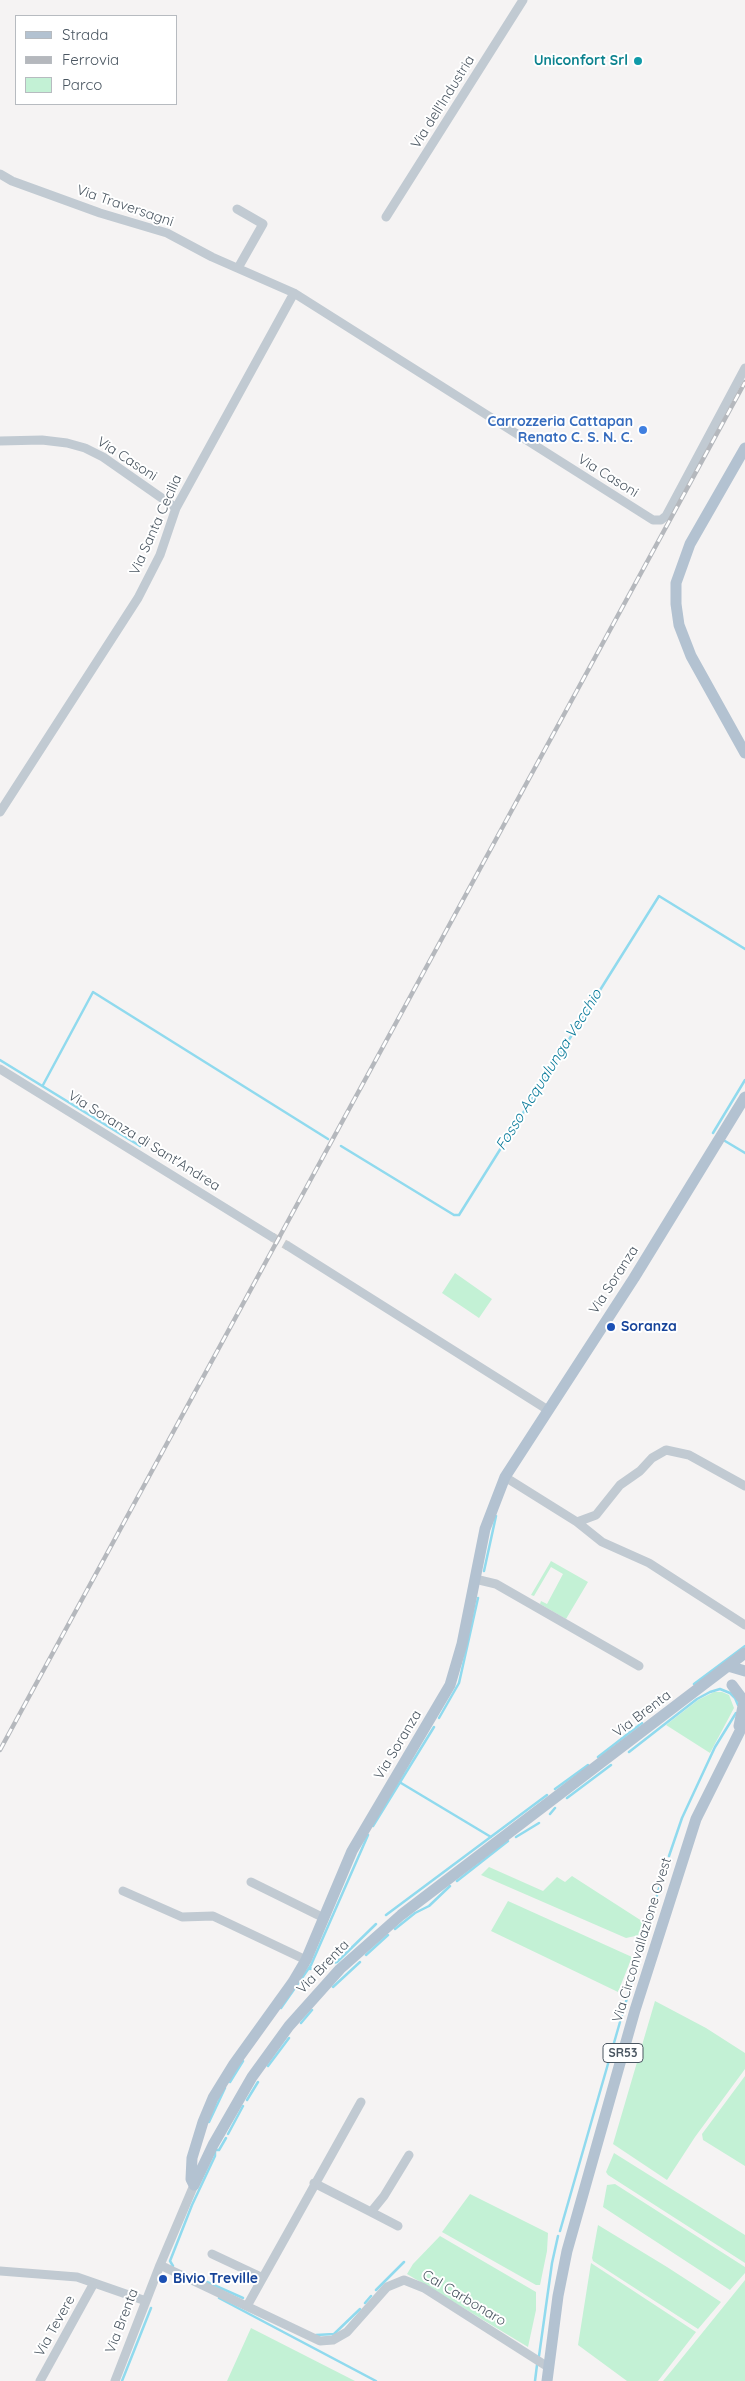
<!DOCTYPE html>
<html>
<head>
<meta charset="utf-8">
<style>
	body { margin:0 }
	#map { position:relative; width:745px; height:2381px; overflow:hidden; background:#f5f3f3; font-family:Quicksand,sans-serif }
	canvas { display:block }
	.legend { position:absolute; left:15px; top:15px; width:162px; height:90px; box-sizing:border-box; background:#fff; border:1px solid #b7bbc0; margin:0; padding:6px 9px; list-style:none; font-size:15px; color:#4a5661 }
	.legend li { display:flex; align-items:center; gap:10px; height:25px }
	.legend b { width:25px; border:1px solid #b7bbc0 }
</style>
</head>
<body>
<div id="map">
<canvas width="745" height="2381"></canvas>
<ul class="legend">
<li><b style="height:6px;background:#b3c2d1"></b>Strada</li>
<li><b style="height:6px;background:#b5b8bd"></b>Ferrovia</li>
<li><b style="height:14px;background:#c3f1d5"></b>Parco</li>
</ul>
</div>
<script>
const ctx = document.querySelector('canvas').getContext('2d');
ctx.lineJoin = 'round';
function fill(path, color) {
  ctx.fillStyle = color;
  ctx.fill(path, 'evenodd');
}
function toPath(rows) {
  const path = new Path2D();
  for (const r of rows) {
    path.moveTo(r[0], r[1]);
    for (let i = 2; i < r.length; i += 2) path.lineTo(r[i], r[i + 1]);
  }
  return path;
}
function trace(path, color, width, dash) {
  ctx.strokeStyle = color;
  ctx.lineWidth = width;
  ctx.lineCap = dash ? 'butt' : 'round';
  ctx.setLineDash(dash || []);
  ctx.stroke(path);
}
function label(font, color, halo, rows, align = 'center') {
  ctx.font = font + ' Quicksand,sans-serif';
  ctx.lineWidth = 4;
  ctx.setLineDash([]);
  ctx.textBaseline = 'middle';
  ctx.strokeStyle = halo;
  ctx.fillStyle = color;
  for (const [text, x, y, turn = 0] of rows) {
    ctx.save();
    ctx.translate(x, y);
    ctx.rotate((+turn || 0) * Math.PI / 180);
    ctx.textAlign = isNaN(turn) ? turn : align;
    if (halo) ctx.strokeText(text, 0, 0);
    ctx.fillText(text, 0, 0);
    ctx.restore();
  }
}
fill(toPath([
	[455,1273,492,1299,479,1318,442,1293],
	[551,1561,588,1582,566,1619,540,1604,541,1601,547,1604,563,1574,551,1567,534,1596,531,1595],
	[714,1692,722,1692,729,1695,734,1708,710,1753,666,1725,698,1700],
	[489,1867,543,1891,557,1877,565,1882,572,1876,645,1923,640,1935,626,1938,481,1875],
	[508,1901,632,1957,618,1992,491,1931],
	[655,2001,706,2028,745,2053,745,2069,695,2137,667,2180,613,2144],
	[745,2076,745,2166,703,2140,702,2134],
	[614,2153,745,2235,745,2263,608,2175,606,2172],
	[615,2184,745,2267,745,2273,730,2290,603,2207,607,2185],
	[470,2194,548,2233,547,2251,540,2285,536,2285,442,2232],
	[598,2225,667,2267,721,2302,698,2329,593,2261,592,2258],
	[440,2236,536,2292,536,2310,528,2347,407,2274,413,2264],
	[591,2263,696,2332,658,2381,627,2381,578,2345],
	[745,2280,745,2381,663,2381,673,2369],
	[251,2328,355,2381,227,2381]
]), '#c3f1d5');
trace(toPath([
	[0,1060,140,1146],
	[43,1085,93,992,328,1139],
	[713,1133,745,1080],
	[725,1141,745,1153],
	[341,1146,454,1215,459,1215,659,896,745,949],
	[484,1571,496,1516],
	[694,1684,745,1646],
	[439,1718,459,1683,478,1598],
	[629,1752,697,1699,710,1692,720,1689,730,1693,735,1698,738,1705],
	[598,1757,642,1723],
	[401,1783,491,1837],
	[555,1789,588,1765],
	[567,1798,611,1765],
	[550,1814,555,1808],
	[373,1826,434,1727],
	[516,1837,539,1823],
	[669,1856,682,1818,715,1747,736,1713],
	[457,1881,508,1841],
	[386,1915,547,1795],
	[395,1929,415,1913,429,1906,450,1886],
	[640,1954,666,1864],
	[366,1955,388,1935],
	[310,1969,337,1962,376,1924],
	[333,1987,360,1962],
	[281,2008,311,1965,368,1835],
	[622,2015,637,1965],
	[301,2023,312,2010],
	[268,2066,289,2038],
	[230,2082,243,2061],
	[247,2100,258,2082],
	[209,2122,225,2088],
	[228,2134,243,2106],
	[560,2231,620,2022],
	[173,2266,170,2261,192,2205,215,2156,215,2150,219,2150,226,2138],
	[207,2282,243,2298],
	[376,2290,404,2262],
	[219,2298,376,2381],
	[365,2303,371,2296],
	[316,2335,334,2334,360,2309],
	[539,2356,552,2263,558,2236],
	[122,2381,151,2308],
	[535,2381,537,2365]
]), '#90daee', 2.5);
trace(toPath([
	[272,1237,288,1246]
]), '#caccce', 9, [9, 4.5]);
trace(toPath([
	[0,174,12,181,100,213,167,233,212,257,294,293,653,520,661,520,666,516,745,368],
	[237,209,263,224,238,268],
	[386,217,523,0],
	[0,441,42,440,67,443,85,448,103,457,176,508],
	[0,812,138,598,160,555,176,508,294,293],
	[0,1069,272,1237],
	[288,1246,548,1410],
	[505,1477,577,1522,596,1515,620,1485,640,1471,652,1458,666,1450,689,1455,745,1486],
	[577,1522,602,1542,649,1563,745,1625],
	[475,1579,496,1584,639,1666],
	[251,1882,324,1918],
	[123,1891,182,1917,213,1916,306,1960],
	[314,2183,371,2212,384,2196,409,2155],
	[371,2212,398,2226],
	[212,2254,261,2277],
	[160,2265,320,2341,333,2340,347,2332,387,2287,404,2280,424,2288,548,2367],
	[0,2271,77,2277,146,2301],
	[247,2306,361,2102],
	[40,2381,94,2283],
	[115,2381,160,2265,194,2185]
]), '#c1cad2', 9);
trace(toPath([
	[745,448,690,544,676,583,676,604,679,625,691,656,745,753],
	[728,1666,745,1671],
	[732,1685,744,1701,739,1726],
	[194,2185,191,2179,192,2158,203,2122,213,2098,234,2064,293,1982,306,1960,352,1851,450,1685,462,1644,485,1529,505,1477,634,1278,745,1097],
	[194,2185,213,2145,252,2077,289,2026,340,1969,401,1915,745,1653],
	[547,2381,558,2296,567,2251,635,2010,696,1819,745,1721]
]), '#b3c2d1', 11);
const rail = toPath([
	[0,1750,745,382]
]);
trace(rail, '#b5b8bd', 4.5);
trace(rail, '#fff', 2.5, [8]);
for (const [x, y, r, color] of [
	[638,61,5,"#0f9aa8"],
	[643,430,5,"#3f7fe0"],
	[611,1327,5,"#1a4fb4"],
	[163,2279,5,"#1a4fb4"]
]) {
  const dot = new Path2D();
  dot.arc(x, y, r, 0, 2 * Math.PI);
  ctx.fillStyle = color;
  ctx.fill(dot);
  trace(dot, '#fff', 2);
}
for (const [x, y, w] of [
	[623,2053,40]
]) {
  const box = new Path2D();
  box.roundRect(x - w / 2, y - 9.5, w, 19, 4);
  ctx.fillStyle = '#fff';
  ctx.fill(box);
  trace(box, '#4a5661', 1);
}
label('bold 12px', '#4a5661', null, [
	["SR53",623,2053]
]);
label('bold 14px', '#0d838f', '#fff', [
	["Uniconfort Srl",628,61]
], 'right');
label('14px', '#4a5661', '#fff', [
	["Via dell'Industria",443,102,-58],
	["Via Traversagni",125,206,19],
	["Via Casoni",127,459,33],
	["Via Casoni",608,476,32],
	["Via Santa Cecilia",156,525,-66],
	["Via Soranza di Sant'Andrea",144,1141,32],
	["Via Soranza",614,1280,-57],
	["Via Brenta",642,1714,-37],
	["Via Soranza",398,1745,-59],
	["Via Circonvallazione Ovest",642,1940,-73],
	["Via Brenta",323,1967,-46],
	["Cal Carbonaro",464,2298,31],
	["Via Brenta",122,2321,-69],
	["Via Tevere",55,2326,-61]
]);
label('bold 14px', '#366cbe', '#fff', [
	["Carrozzeria Cattapan",633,422],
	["Renato C. S. N. C.",633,438]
], 'right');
label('bold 14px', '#164399', '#fff', [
	["Soranza",621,1327],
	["Bivio Treville",173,2279]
], 'left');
label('italic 15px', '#0c7c9b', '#fff', [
	["Fosso Acqualunga Vecchio",549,1070,-58]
]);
</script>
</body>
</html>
